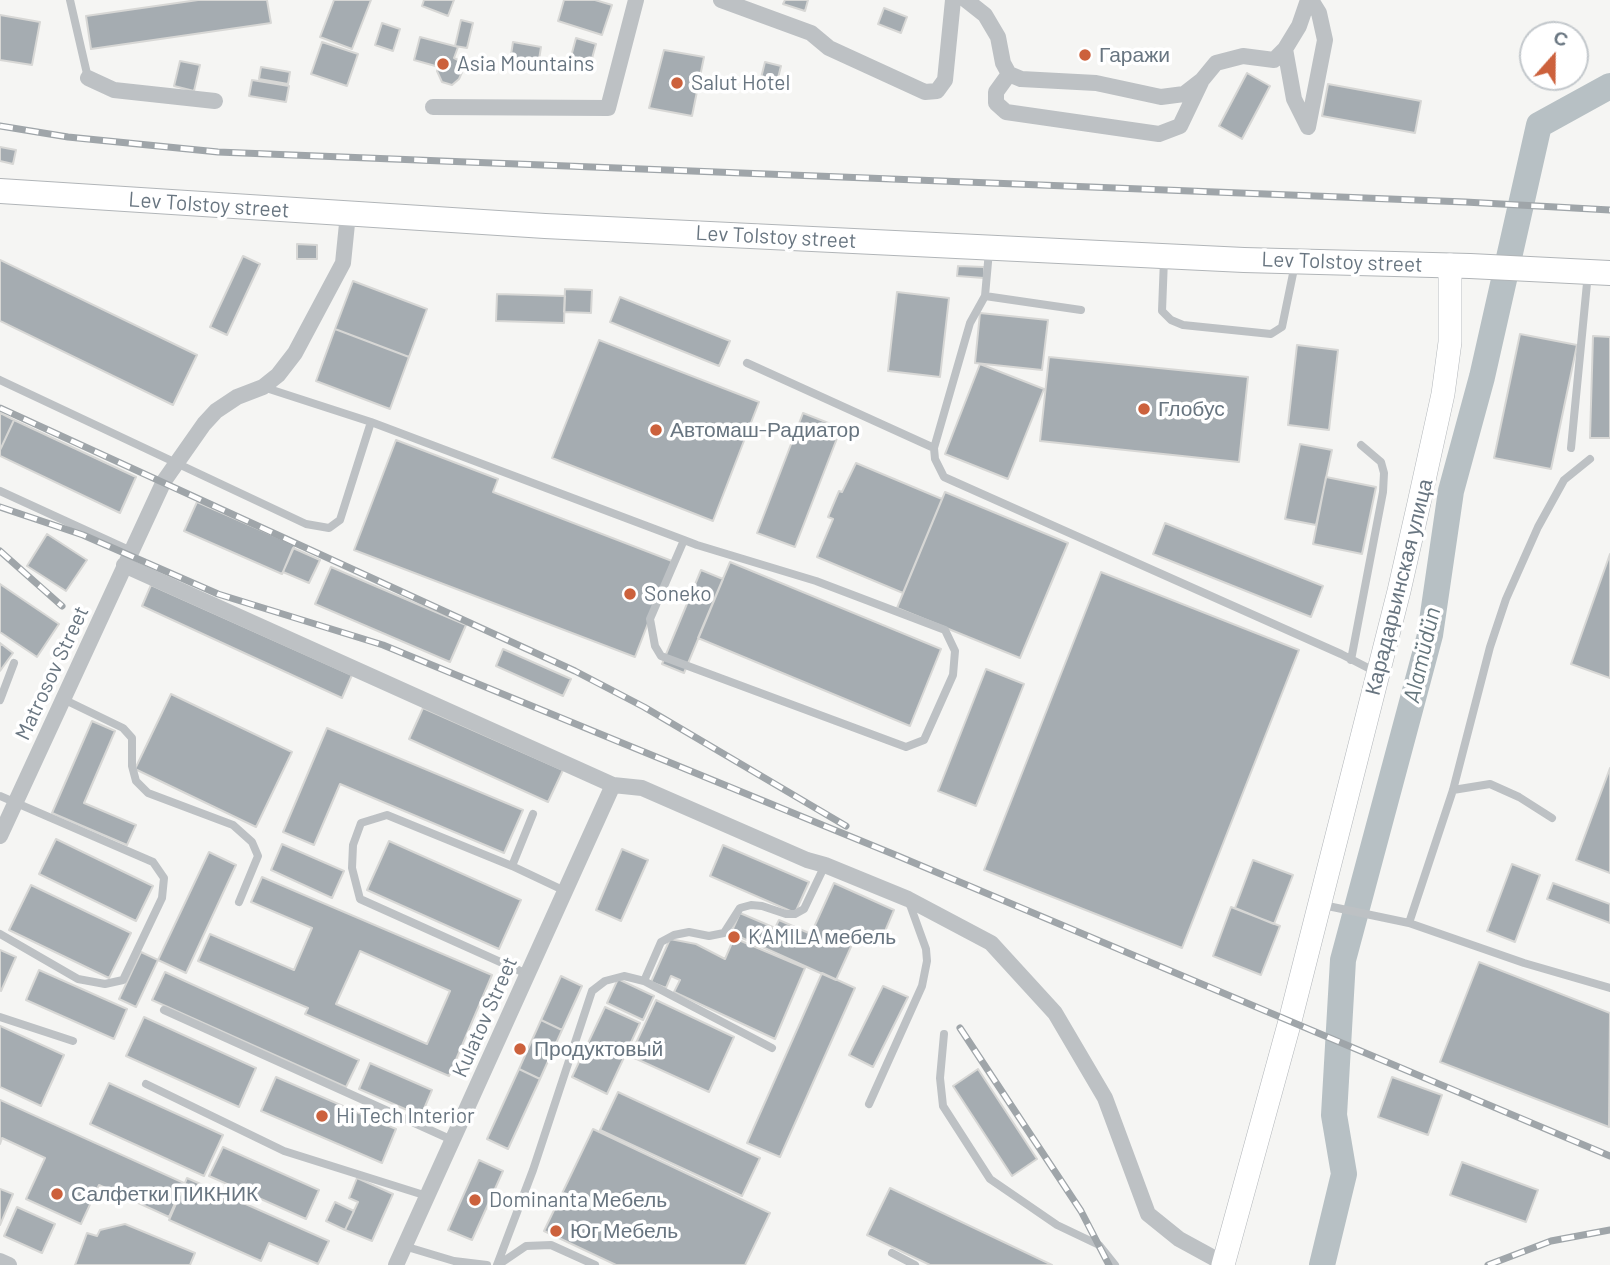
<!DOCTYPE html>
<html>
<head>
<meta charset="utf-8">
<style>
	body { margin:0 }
	#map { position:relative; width:1610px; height:1265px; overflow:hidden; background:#f5f5f3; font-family:Barlow,sans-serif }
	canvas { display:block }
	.north { position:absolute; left:1519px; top:21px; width:70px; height:70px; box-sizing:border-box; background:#fff; border:2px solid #c3c8cc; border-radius:50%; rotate:21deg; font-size:19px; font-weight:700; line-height:28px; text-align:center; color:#687580 }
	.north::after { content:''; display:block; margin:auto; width:24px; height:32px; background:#cc613c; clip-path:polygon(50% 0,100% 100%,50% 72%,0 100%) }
</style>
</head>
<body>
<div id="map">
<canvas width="1610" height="1265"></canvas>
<div class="north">С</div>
</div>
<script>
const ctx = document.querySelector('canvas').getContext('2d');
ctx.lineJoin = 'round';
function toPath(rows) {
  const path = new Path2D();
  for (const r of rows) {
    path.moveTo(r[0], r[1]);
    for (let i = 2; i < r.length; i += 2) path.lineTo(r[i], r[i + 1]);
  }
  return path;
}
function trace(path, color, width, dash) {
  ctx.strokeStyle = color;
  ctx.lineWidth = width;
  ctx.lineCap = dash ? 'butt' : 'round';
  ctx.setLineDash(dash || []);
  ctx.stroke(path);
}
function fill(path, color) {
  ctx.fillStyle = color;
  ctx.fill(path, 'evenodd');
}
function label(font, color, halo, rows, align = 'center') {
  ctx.font = font + ' Barlow,sans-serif';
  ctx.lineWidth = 7;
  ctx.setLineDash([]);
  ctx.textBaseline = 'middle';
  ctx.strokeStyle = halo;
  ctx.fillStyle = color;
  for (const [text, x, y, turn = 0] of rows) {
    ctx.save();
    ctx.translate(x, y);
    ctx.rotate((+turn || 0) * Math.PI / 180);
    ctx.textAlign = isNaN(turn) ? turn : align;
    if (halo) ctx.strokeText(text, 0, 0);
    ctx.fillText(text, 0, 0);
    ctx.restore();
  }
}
trace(toPath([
	[1322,1265,1344,1174,1334,1115,1343,960,1430,635,1451,491,1482,377,1539,125,1610,86]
]), '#b7c0c4', 26);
const building = toPath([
	[198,0,267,0,271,23,91,49,86,16,198,0],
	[334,0,371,0,352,49,320,37,334,0],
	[424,0,454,0,448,16,422,6,424,0],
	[564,0,595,0,612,5,602,35,558,21,564,0],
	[785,0,808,0,805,11,783,4,785,0],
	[884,8,907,17,901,33,878,24,884,8],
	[0,15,40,22,32,65,0,60,0,15],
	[461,20,473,23,467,48,455,46,461,20],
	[382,23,400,29,393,51,375,45,382,23],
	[420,37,458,47,454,58,458,60,463,70,459,79,452,85,442,82,437,71,439,67,414,60,420,37],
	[576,38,596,44,588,73,568,68,576,38],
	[322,42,358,54,347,86,311,74,322,42],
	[513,42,541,47,538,66,510,61,513,42],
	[664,50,704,57,692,116,649,108,664,50],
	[180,61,200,65,194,91,174,86,180,61],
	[765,62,781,66,775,90,759,86,765,62],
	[261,67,290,72,288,84,259,79,261,67],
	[1247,73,1270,86,1242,139,1219,126,1247,73],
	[252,80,289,86,286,102,249,96,252,80],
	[1328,84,1421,101,1415,133,1322,116,1328,84],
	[0,147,16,150,13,164,0,161,0,147],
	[297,244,317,245,317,259,297,259,297,244],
	[243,256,260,264,227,335,210,327,243,256],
	[0,260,197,355,173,405,0,321,0,260],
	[958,266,984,267,984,278,957,276,958,266],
	[353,281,427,309,409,357,335,329,353,281],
	[565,289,592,290,591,313,564,312,565,289],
	[897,292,949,298,940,377,888,371,897,292],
	[497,294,565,296,564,323,496,321,497,294],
	[620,297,730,341,719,366,610,322,620,297],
	[980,313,1048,320,1042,370,975,363,980,313],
	[335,329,409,357,390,409,316,381,335,329],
	[1520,334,1577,345,1551,469,1494,458,1520,334],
	[1593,336,1610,337,1610,438,1590,438,1593,336],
	[599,340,759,402,713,521,552,458,599,340],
	[1297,345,1338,350,1329,430,1288,425,1297,345],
	[1049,357,1248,377,1239,462,1040,441,1049,357],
	[980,364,1044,389,1008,479,945,454,980,364],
	[0,413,14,420,1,448,0,448,0,413],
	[803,413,841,428,795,547,757,533,803,413],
	[14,420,136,477,120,513,0,456,0,450,14,420],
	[396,440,498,479,493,492,672,561,635,657,354,550,396,440],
	[1300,444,1332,450,1316,525,1285,519,1300,444],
	[856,463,942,499,903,593,817,557,833,519,828,517,839,491,842,492,856,463],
	[1326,477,1376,487,1362,554,1313,544,1326,477],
	[945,492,1068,543,1020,658,897,608,945,492],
	[197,502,295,545,282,574,184,531,197,502],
	[1165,523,1323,586,1311,617,1153,554,1165,523],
	[47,534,87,560,66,591,27,566,47,534],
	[293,548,320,560,309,583,283,572,293,548],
	[1610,554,1610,678,1571,664,1610,554],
	[730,562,941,649,910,726,698,638,730,562],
	[331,567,466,625,450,662,315,604,331,567],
	[701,570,723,579,684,673,662,664,701,570],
	[1101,572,1299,650,1182,948,984,870,1101,572],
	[0,584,59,624,37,657,0,632,0,584],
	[151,585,352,675,342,698,142,606,151,585],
	[0,643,13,653,0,671,0,643],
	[503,649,571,679,563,696,496,666,503,649],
	[986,669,1024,684,976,806,938,791,986,669],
	[171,694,292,752,256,827,135,769,171,694],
	[423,708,563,770,548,802,409,739,423,708],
	[92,721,115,731,84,803,136,825,127,845,52,813,92,721],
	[327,728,523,810,504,853,340,784,314,845,283,832,327,728],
	[1610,768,1610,873,1576,860,1610,768],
	[56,839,153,886,136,921,39,874,56,839],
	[389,841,521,900,499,949,367,890,389,841],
	[282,844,344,871,332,898,271,870,282,844],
	[723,845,809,882,795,913,710,876,723,845],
	[622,849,648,860,621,921,596,910,622,849],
	[209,852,236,865,186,973,158,960,209,852],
	[1253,860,1293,875,1274,924,1235,908,1253,860],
	[1512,864,1540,875,1515,942,1487,931,1512,864],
	[262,877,492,975,449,1076,305,1014,308,1008,198,961,210,934,294,970,312,928,251,902,262,877],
	[360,951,450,991,427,1044,336,1004,360,951],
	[834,883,894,910,883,936,873,932,868,944,855,938,836,980,731,933,740,913,775,928,779,920,811,934,834,883],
	[1553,883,1610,904,1610,923,1547,899,1553,883],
	[31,885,131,933,109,978,9,930,31,885],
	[1231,907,1280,926,1261,975,1213,956,1231,907],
	[734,938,805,968,775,1039,674,992,680,980,671,976,666,988,651,982,670,939,696,944,725,959,734,938],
	[0,950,16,957,1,991,0,990,0,950],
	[141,952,158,960,136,1007,119,999,141,952],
	[1479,962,1610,1013,1609,1127,1440,1062,1479,962],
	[39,970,127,1009,114,1039,26,1000,39,970],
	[165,972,359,1060,346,1087,152,1000,165,972],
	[822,973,855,988,780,1157,747,1143,822,973],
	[561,976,582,986,562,1030,541,1020,561,976],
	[618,979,654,996,643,1020,607,1003,618,979],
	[883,986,908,997,873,1067,849,1055,883,986],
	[656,1000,734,1037,709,1092,630,1056,656,1000],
	[605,1007,640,1023,607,1094,572,1077,605,1007],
	[144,1017,256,1068,239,1107,126,1056,144,1017],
	[541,1020,562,1030,540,1079,519,1069,541,1020],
	[0,1026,64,1055,41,1106,0,1087,0,1026],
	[370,1063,432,1090,421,1116,359,1089,370,1063],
	[519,1069,540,1079,508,1149,487,1139,519,1069],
	[978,1069,1037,1159,1012,1176,953,1086,978,1069],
	[276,1077,396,1129,382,1163,261,1111,276,1077],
	[1392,1077,1442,1095,1428,1135,1378,1117,1392,1077],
	[109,1083,223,1135,204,1176,90,1124,109,1083],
	[618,1092,760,1158,742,1196,600,1130,618,1092],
	[0,1100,184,1183,169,1217,99,1185,81,1224,26,1199,45,1158,2,1138,0,1144,0,1100],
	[593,1129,770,1213,745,1265,616,1265,544,1231,593,1129],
	[223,1147,319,1190,306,1219,209,1176,223,1147],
	[479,1160,503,1171,472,1240,448,1230,479,1160],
	[1462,1162,1538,1190,1526,1222,1450,1195,1462,1162],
	[187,1178,329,1241,318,1264,269,1243,261,1261,169,1220,187,1178],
	[357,1178,393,1194,372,1241,345,1230,358,1202,349,1198,357,1178],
	[890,1188,1052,1265,930,1265,867,1235,890,1188],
	[0,1189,13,1194,0,1225,0,1189],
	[335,1202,354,1211,345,1230,326,1221,335,1202],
	[17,1207,55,1224,42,1253,4,1236,17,1207],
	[125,1224,195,1253,190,1265,75,1265,87,1233,97,1236,100,1230,125,1224]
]);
fill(building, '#a5acb1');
trace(building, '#d7d7d5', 2);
const secondary = toPath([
	[1223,1265,1290,1021,1399,591,1419,503,1443,394,1450,342,1450,265]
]);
const primary = toPath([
	[0,191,545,226,1244,260,1470,266,1610,273]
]);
trace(secondary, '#b2b6ba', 24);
trace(primary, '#b1b5b8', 26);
trace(toPath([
	[70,0,88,78],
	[989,251,985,296,970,323,934,448,935,459,944,477,1341,654,1376,672],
	[1164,259,1162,311,1171,320,1183,325,1271,334,1282,327,1295,264],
	[985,296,1081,310],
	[747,363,934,448],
	[0,380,306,524,329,528,340,520,371,422],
	[263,387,371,422,684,540,697,545,816,581,945,630,955,651,953,675,924,740,906,747,661,656,655,646,650,619,684,540],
	[1571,448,1588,273],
	[0,491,131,551],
	[1351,660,1383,492,1384,473,1381,462,1361,445],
	[63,699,123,728,132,738,132,766,136,781,148,793,233,825,252,842,258,856,239,902],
	[0,700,14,663],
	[1453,790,1490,784,1519,797,1552,818],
	[0,796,153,862,164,878,162,898,123,980,105,984,78,979,0,934],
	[533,814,512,866,565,891],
	[512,866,387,815,361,823,353,845,352,868,360,899,527,974],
	[1323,905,1409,923,1453,790,1490,647,1506,599,1538,527,1564,480,1590,459],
	[1409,923,1524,963,1610,988],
	[644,981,661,942,674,935,689,932,709,936,724,933,740,908,751,905,762,906,786,914,795,914,804,909,825,865],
	[164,1010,452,1140],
	[0,1017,73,1041],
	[944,1034,940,1078,943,1106,990,1179,1057,1225,1099,1245,1115,1265],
	[146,1084,284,1151,427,1196],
	[869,1104,922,986,927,961,926,949,909,902],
	[404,1246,454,1261,487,1265],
	[892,1253,915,1265],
	[497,1265,533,1170,592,991,605,981,624,976,644,981,772,1048],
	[498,1265,526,1246,551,1245,595,1265]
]), '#bdc1c4', 8);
trace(toPath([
	[721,0,811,33,829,48,925,92,937,91,945,80,953,0],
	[966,0,985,15,998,37,1003,63,1009,74,1021,79,1096,83,1161,97,1184,94,1202,80,1216,63,1243,56,1274,60,1285,49,1299,26,1308,0],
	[1285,49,1294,99,1308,127],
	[1009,74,996,92,996,103,1006,112,1159,134,1180,126,1201,82],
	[88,78,114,90,215,101],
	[433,107,608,108,636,0],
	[1308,127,1325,40,1319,13,1311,0],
	[124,565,613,785,642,788,807,860,825,865,908,899,991,943,1055,1013,1105,1098,1148,1214,1179,1239,1223,1263],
	[0,836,164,481,204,424,216,411,237,397,263,387,278,375,295,353,343,263,348,214],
	[0,1261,9,1265],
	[396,1265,613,785]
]), '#bdc1c4', 16);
trace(secondary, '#fff', 23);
trace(primary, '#fff', 24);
const rail = toPath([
	[0,126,68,137,218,152,1465,202,1610,210],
	[0,408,575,671,644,707,846,826],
	[0,507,83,535,218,594,383,645,898,856,1610,1156],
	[0,551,62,606],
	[960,1028,1081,1211,1109,1265],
	[1488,1265,1551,1241,1610,1230]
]);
trace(rail, '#9fa5a9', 7);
trace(rail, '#fff', 4.5, [13]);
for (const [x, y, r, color] of [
	[1085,55,7,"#cc613c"],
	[443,64,7,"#cc613c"],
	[677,83,7,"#cc613c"],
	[1144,409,7,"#cc613c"],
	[656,430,7,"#cc613c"],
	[630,594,7,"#cc613c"],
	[734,937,7,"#cc613c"],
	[520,1049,7,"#cc613c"],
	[322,1116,7,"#cc613c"],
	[57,1194,7,"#cc613c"],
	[475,1200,7,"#cc613c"],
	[556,1231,7,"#cc613c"]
]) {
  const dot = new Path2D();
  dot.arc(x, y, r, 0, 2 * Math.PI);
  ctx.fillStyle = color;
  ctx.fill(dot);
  trace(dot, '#fff', 2.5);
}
label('21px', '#687580', '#fff', [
	["Гаражи",1099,55],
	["Asia Mountains",457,64],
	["Salut Hotel",691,83],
	["Глобус",1158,409],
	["Автомаш-Радиатор",670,430],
	["Soneko",644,594],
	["KAMILA мебель",748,937],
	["Продуктовый",534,1049],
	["Hi Tech Interior",336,1116],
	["Салфетки ПИКНИК",71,1194],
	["Dominanta Мебель",489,1200],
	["Юг Мебель",570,1231]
], 'left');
label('21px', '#687580', '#fff', [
	["Lev Tolstoy street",209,205,4],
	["Lev Tolstoy street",776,237,3],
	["Lev Tolstoy street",1342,262,2],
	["Карадарьинская улица",1399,587,-76],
	["Matrosov Street",52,673,-65],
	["Kulatov Street",485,1017,-66]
]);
label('italic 23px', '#64757c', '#fff', [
	["Alamüdün",1422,655,-77]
]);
</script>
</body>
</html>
